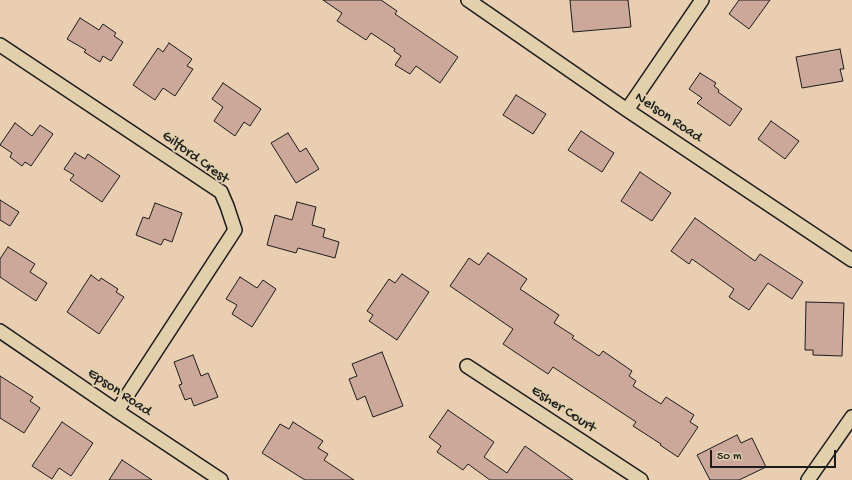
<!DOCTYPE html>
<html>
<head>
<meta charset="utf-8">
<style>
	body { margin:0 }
	#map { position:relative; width:852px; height:480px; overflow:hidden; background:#e9ceb1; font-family:"Gochi Hand",sans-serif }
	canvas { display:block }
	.scale { position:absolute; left:710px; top:450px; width:126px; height:18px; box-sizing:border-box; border:2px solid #1c1c1c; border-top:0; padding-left:5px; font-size:12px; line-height:14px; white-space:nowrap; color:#1c1c1c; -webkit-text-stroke:3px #e2d0ad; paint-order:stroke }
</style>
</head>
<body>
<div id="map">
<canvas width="852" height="480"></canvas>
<div class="scale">50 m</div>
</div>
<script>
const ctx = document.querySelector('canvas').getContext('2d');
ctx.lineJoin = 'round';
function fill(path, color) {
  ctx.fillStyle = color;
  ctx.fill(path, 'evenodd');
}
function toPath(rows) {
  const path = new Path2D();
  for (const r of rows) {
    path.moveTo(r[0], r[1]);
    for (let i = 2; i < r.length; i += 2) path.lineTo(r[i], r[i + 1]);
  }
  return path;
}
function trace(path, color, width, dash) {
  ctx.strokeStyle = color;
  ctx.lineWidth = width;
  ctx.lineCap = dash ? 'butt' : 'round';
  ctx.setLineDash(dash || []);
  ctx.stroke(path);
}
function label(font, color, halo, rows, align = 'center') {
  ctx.font = font + ' "Gochi Hand",sans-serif';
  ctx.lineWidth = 4;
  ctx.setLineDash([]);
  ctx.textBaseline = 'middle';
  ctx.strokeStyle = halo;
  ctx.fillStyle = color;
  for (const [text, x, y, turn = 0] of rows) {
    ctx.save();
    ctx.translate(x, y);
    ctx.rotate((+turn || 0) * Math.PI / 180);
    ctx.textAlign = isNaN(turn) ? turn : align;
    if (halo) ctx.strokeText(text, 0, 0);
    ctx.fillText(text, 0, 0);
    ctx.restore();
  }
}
const building = toPath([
	[323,0,381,0,397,11,395,14,458,57,440,83,416,66,410,74,395,65,401,56,394,51,395,49,371,33,366,40,337,21,342,13,323,0],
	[570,0,628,0,631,27,573,32,570,0],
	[739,0,770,0,749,29,729,14,739,0],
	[80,18,99,30,103,24,116,33,114,36,123,42,111,61,103,56,100,62,84,52,86,50,67,39,80,18],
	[169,43,192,59,187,66,193,69,175,96,163,88,155,100,133,85,158,48,163,52,169,43],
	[840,49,844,69,840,69,843,81,802,88,796,57,840,49],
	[700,73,716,83,714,86,719,90,718,92,742,109,730,126,697,103,702,98,689,89,700,73],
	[223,83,261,109,250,126,244,122,235,136,214,121,223,107,212,99,223,83],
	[516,95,546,114,533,134,503,115,516,95],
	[771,121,799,141,785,159,758,139,771,121],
	[15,123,32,136,40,125,53,134,31,166,25,162,22,166,10,157,12,153,0,145,15,123],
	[581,131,614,153,602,172,568,150,581,131],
	[288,133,300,152,306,148,319,169,296,183,271,143,288,133],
	[75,153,85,159,88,154,120,176,102,202,70,180,74,175,64,169,75,153],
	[640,172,671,193,652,221,621,201,640,172],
	[0,200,19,212,10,226,0,220,0,200],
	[297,202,316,207,312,225,325,229,323,237,339,242,335,258,298,248,296,253,267,245,275,215,292,220,297,202],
	[155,203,182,213,172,242,164,239,161,245,136,235,143,217,149,219,155,203],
	[695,218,755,261,760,254,803,282,792,299,768,283,749,310,729,297,734,289,692,259,689,264,671,251,695,218],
	[8,247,35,264,30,272,47,283,36,301,0,277,0,259,8,247],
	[488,253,527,279,520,289,559,315,554,323,574,336,572,338,599,356,603,351,632,371,629,376,636,381,633,386,661,404,666,397,694,415,690,422,698,427,678,457,660,445,661,444,633,426,636,422,553,367,548,374,503,344,513,329,450,286,469,258,479,265,488,253],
	[402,274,429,292,397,340,369,321,373,315,367,311,389,279,395,283,402,274],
	[91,275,99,281,101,278,118,289,116,292,124,297,99,334,67,312,91,275],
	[240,277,257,288,263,280,276,289,252,327,232,314,237,305,226,299,240,277],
	[806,302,844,303,842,356,813,355,813,350,805,350,806,302],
	[382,352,403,406,373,417,365,396,357,400,349,379,357,376,352,364,382,352],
	[193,355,201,376,208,373,218,397,194,406,191,398,185,400,179,385,182,384,174,362,193,355],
	[0,376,33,397,30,401,40,408,24,433,0,418,0,376],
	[448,410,494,442,484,457,507,473,525,446,573,480,490,480,468,464,463,470,437,452,441,446,429,437,448,410],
	[62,422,93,443,71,476,59,468,52,479,32,466,62,422],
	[293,422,323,441,318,448,328,454,324,460,354,480,305,480,262,453,280,424,289,429,293,422],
	[737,435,741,443,752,438,766,467,739,480,710,480,697,455,737,435],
	[122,460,152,480,109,480,122,460]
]);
fill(building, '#cca89b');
trace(building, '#1c1c1c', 1);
const street = toPath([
	[468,0,627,110,852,260],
	[0,45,221,192,227,206,235,230,117,411],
	[627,110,702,0],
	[0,331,117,411,221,480],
	[467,366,641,480],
	[808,480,852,417]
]);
trace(street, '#1c1c1c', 16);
trace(street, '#e2d0ad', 13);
label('15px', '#1c1c1c', '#e2d0ad', [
	["Nelson Road",668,118,34],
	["Gilford Crest",195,158,36],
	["Epson Road",119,393,34],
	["Esher Court",563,410,33]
]);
</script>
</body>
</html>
